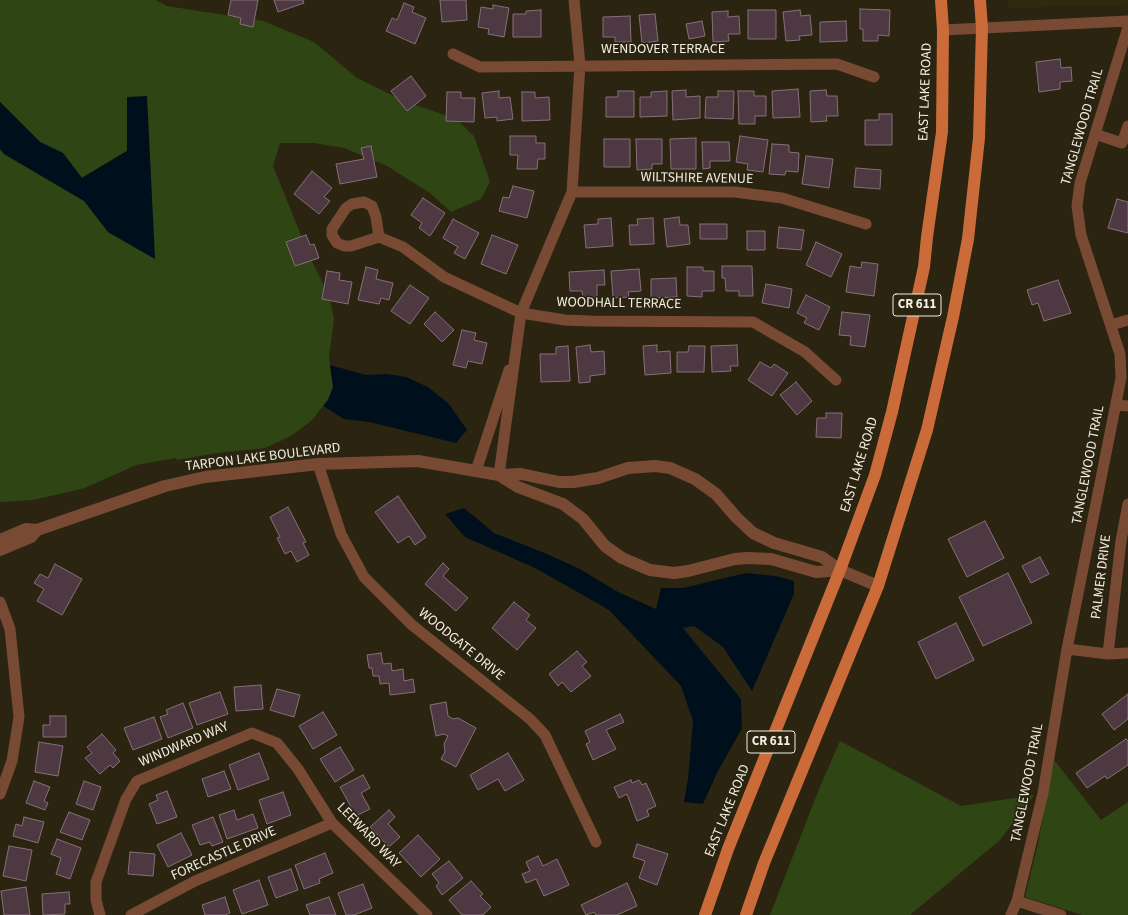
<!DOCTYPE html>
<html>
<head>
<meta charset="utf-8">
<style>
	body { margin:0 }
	canvas { display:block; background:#2a2410 }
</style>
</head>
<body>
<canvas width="1128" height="915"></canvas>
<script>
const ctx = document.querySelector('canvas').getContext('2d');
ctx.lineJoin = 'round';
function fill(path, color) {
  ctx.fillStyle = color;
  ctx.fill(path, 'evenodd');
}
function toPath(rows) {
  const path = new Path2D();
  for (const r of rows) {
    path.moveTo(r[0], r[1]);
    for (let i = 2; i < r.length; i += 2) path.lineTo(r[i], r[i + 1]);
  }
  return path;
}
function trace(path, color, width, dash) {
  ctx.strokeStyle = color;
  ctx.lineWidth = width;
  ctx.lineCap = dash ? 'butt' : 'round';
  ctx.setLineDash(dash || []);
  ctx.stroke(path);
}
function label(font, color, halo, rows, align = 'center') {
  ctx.font = font + ' "Source Sans 3",sans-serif';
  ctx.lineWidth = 3.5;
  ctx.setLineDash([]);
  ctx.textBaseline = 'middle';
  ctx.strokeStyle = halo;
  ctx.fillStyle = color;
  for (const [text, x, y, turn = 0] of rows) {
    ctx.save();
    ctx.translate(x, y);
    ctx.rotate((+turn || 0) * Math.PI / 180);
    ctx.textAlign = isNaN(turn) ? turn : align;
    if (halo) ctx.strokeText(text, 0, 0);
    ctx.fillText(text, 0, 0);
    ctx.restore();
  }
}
fill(toPath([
	[1007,0,1128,0,1128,5,1008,8]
]), '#31290d');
fill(toPath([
	[0,0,156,0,167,6,263,21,314,42,357,78,404,101,456,119,474,136,490,182,481,199,451,212,430,193,387,166,344,148,314,143,280,143,273,166,309,255,329,296,334,318,329,358,333,387,328,400,311,421,291,436,265,448,217,453,177,460,176,458,136,465,85,488,33,500,0,502,0,149,4,154,85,201,108,232,155,259,127,97,127,151,81,178,63,153,40,142,0,102],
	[840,741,961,806,1034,795,1000,840,910,915,770,915,819,789],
	[1054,760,1101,820,1128,802,1128,915,1082,915,1025,897,1038,843]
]), '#2f4514');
fill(toPath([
	[147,96,155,259,108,232,84,201,4,154,0,149,0,102,40,142,63,153,82,178,127,151,127,97],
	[330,365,366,375,387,374,406,377,428,387,449,404,467,430,456,443,369,422,344,419,323,406,328,400,333,387],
	[464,508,494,533,547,554,580,569,618,592,656,609,661,588,683,588,746,573,776,576,794,581,794,594,752,691,723,647,694,626,683,628,741,699,742,728,717,773,703,804,684,802,688,779,693,721,681,686,609,610,537,569,465,537,445,514]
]), '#000f1c');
const building = toPath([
	[231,0,258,0,253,27,240,24,241,18,228,15,231,0],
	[274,0,303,0,304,3,278,12,274,0],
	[440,0,466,0,467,20,442,22,440,0],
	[404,3,414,7,412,12,426,18,415,44,386,31,392,18,397,20,404,3],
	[493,5,509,8,504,37,488,34,489,29,478,27,481,7,493,9,493,5],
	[860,9,890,10,889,36,878,35,878,41,863,41,863,29,860,29,860,9],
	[541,10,541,37,513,37,513,14,526,14,526,11,541,10],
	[748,10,776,10,776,39,748,39,748,10],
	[800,10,801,16,810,15,812,35,799,36,800,40,786,41,783,12,800,10],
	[728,11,728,17,739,16,740,34,728,34,729,41,713,42,712,12,728,11],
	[655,14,658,41,642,43,639,15,655,14],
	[630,16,631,42,615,42,615,37,603,37,603,17,630,16],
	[702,21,705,36,689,39,686,24,702,21],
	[846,21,847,41,820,42,820,22,846,21],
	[1060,59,1061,68,1071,67,1072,81,1060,82,1060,89,1039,92,1036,62,1060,59],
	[411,76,426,96,407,111,391,91,411,76],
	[798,89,800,117,773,118,772,91,798,89],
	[686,90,686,97,700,96,700,118,673,120,672,91,686,90],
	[826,90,827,96,837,96,838,116,826,116,827,121,811,122,810,91,826,90],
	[499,91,499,98,510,97,513,119,497,121,497,117,485,118,482,93,499,91],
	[618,91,634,91,634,117,606,117,606,97,618,97,618,91],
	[667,91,667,116,640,117,640,97,651,97,651,92,667,91],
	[718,91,734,91,733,119,705,118,706,97,718,97,718,91],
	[738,91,754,91,754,96,766,96,766,116,755,116,755,124,739,124,738,91],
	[447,92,461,92,461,98,475,98,474,122,446,121,447,92],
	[522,92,535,92,535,98,549,97,550,120,522,121,522,92],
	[879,114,892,114,892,145,865,145,865,120,879,120,879,114],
	[510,136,536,136,536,143,545,143,545,159,538,159,537,169,517,169,518,155,510,155,510,136],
	[740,136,768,140,763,172,747,170,748,164,736,162,740,136],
	[696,138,696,169,671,169,670,139,696,138],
	[604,139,630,139,630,167,604,167,604,139],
	[636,139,662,139,662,164,652,164,652,169,637,170,636,139],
	[702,142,729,142,730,161,710,161,710,168,703,169,702,142],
	[772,144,789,145,789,152,799,153,798,172,786,171,785,175,769,174,772,144],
	[371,146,377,177,340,184,336,164,364,159,361,148,371,146],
	[806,156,833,159,829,188,802,184,806,156],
	[856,168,881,170,880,189,854,187,856,168],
	[312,171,332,188,324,197,330,201,319,214,294,194,312,171],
	[513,186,534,191,527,218,499,211,503,197,509,198,513,186],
	[423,198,445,213,430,236,419,228,422,223,411,215,423,198],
	[1117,199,1128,202,1128,233,1108,228,1117,199],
	[679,217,680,225,688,225,690,244,667,247,664,219,679,217],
	[611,218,613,246,586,248,584,225,598,224,598,219,611,218],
	[653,218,654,244,630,245,629,225,638,225,637,219,653,218],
	[453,219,479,233,465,259,454,253,458,247,443,238,453,219],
	[700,224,727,224,727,239,700,239,700,224],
	[779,227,804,230,801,250,777,248,779,227],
	[747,231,765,231,765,250,747,250,747,231],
	[306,235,310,245,314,244,319,258,295,266,286,242,306,235],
	[492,235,518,245,506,274,481,264,492,235],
	[816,242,842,254,831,277,806,265,816,242],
	[862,262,878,264,874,296,846,292,850,266,861,268,862,262],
	[722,266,752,266,753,296,739,296,739,291,726,291,725,278,722,278,722,266],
	[366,267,378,270,376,279,393,283,389,300,381,298,379,304,358,300,366,267],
	[687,267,703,267,703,271,714,271,714,291,702,291,702,297,687,296,687,267],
	[639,269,641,291,628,292,629,297,613,298,611,271,639,269],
	[604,270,605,285,597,285,597,297,583,298,582,291,570,291,569,272,604,270],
	[327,271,340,273,339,280,352,282,348,304,322,299,327,271],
	[676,278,677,297,651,298,651,279,676,278],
	[1058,280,1071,313,1044,321,1038,303,1032,305,1027,290,1058,280],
	[766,284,792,289,789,308,762,303,766,284],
	[410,285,429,298,410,324,391,311,410,285],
	[806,295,830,307,819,330,804,323,807,318,797,313,806,295],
	[435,312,454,330,442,342,424,324,435,312],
	[842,312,870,315,865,347,850,345,851,336,839,335,842,312],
	[462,330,476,333,474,340,487,343,482,364,468,361,466,368,453,365,462,330],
	[590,345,591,352,604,351,605,374,590,376,590,382,579,383,576,347,590,345],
	[657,345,657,352,670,351,671,373,645,375,643,346,657,345],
	[737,345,738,366,730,366,731,371,712,372,711,346,737,345],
	[568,346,570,381,541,382,540,354,556,354,556,347,568,346],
	[689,346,705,346,704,372,677,372,677,352,688,352,689,346],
	[760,362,771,368,774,364,788,373,772,396,748,380,760,362],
	[796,382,812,401,797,415,780,395,796,382],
	[826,413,842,413,841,438,816,437,817,418,826,418,826,413],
	[398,496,426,537,415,545,409,536,398,543,375,512,398,496],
	[288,507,306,542,303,543,309,555,297,562,291,551,285,554,277,538,280,537,270,517,288,507],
	[985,521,1004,558,967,577,948,539,985,521],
	[1040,557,1049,574,1031,583,1022,566,1040,557],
	[443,563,449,569,443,576,468,598,456,611,425,584,443,563],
	[55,564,82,579,62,615,37,601,44,589,34,583,40,574,48,578,55,564],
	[1008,573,1032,623,983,646,959,597,1008,573],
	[514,602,530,615,526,620,536,628,517,650,492,628,514,602],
	[956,623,974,660,936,679,918,642,956,623],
	[577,651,587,662,582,666,591,676,571,692,562,682,558,686,549,674,577,651],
	[381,653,383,664,391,663,392,671,403,669,404,681,413,679,415,692,390,695,389,683,380,684,379,676,373,676,372,668,369,668,367,655,381,653],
	[261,685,263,709,236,711,234,687,261,685],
	[277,689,300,695,294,717,270,710,277,689],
	[220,692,228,714,197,725,189,703,220,692],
	[1128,694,1128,719,1114,730,1102,714,1128,694],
	[446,702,448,716,453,719,458,718,476,728,456,767,441,759,445,752,444,744,448,736,444,734,436,736,430,705,446,702],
	[183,703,193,728,168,738,160,717,168,714,166,710,183,703],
	[323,712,337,735,313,749,299,726,323,712],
	[620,714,624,722,606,730,616,749,593,760,586,744,590,742,585,731,620,714],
	[50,716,66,716,66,737,43,737,43,725,50,725,50,716],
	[154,717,162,739,133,750,124,728,154,717],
	[102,734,116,750,113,753,120,761,113,768,110,765,100,774,85,758,92,753,87,747,102,734],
	[1126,739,1128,741,1128,765,1107,779,1105,776,1087,788,1076,773,1126,739],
	[39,742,63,746,58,776,35,772,39,742],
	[340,747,354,770,335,782,320,759,340,747],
	[259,753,269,779,238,790,229,765,259,753],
	[508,753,524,780,505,791,498,779,478,790,470,775,508,753],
	[224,771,231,789,208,797,202,779,224,771],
	[363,775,370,788,361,793,370,809,356,816,340,787,363,775],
	[631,780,632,783,639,780,642,785,646,783,656,806,647,810,649,816,637,821,627,794,619,798,614,787,631,780],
	[34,781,50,787,44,801,48,803,45,810,26,803,34,781],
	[84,781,101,787,93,810,76,804,84,781],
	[167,791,177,817,157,824,149,804,158,800,156,795,167,791],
	[283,792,291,815,267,824,259,800,283,792],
	[234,810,237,820,253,814,258,828,227,839,219,815,234,810],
	[389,810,395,817,388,824,400,837,389,847,370,827,389,810],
	[69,812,90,820,82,840,60,832,69,812],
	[24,817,44,822,38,843,13,836,16,824,22,826,24,817],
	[213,817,223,842,212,846,210,842,200,845,192,825,213,817],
	[181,833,192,855,168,867,157,845,181,833],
	[418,835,440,859,421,877,399,853,418,835],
	[57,839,81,848,70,879,56,874,61,858,51,854,57,839],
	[637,844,668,854,657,885,639,878,645,861,633,857,637,844],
	[9,846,32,850,26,881,3,876,9,846],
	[130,852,155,854,153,876,128,874,130,852],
	[325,853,333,873,319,879,320,883,304,889,295,865,325,853],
	[538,856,543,866,557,859,569,885,544,896,536,879,526,883,522,874,530,871,526,862,538,856],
	[449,861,463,878,442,895,436,886,439,883,432,874,449,861],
	[291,869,298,890,276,898,268,877,291,869],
	[259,880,268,905,242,914,233,890,259,880],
	[471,881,483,894,480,896,491,907,483,915,462,915,449,900,471,881],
	[627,883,637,906,617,915,596,915,594,912,586,915,581,905,627,883],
	[363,884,372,908,354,915,346,915,338,893,363,884],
	[26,887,30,915,4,915,1,891,26,887],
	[69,892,70,904,65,904,65,914,43,915,42,894,69,892],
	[225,897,230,913,225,915,205,915,202,905,225,897],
	[329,897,336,915,310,915,306,905,329,897]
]);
fill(building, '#4e3842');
trace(building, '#876f79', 1);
trace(toPath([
	[943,30,1128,21],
	[453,54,480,67,837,64,874,77],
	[1095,134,1122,143,1128,126],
	[572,192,735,192,782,198,866,224],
	[364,202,372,206,376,217,379,237,351,246,344,246,337,243,332,235,332,229,346,208,352,204,364,202],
	[379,237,403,247,444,277,521,313,565,320,591,321,753,322,805,352,836,380],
	[1111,325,1128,320],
	[1116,405,1128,406],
	[318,464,341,534,364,577,412,625,530,719,545,735,596,842],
	[476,471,509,370],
	[499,475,521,313,572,192,580,65,574,0],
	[0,602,10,629,19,717,12,761,0,794],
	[1067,649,1108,654,1128,653],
	[1108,654,1121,541,1128,504],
	[1017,901,1061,915],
	[100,915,96,900,96,882,126,799,137,781,252,733,277,743,298,769,332,823,427,915],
	[131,915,195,881,332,823],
	[1011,915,1017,901,1043,793,1067,649,1121,378,1120,354,1081,235,1077,206,1080,183,1128,27]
]), '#794a33', 11);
trace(toPath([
	[499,475,518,487,563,504,583,519,605,546,622,558,650,570,674,573,688,571,735,559,747,558,771,559,816,572,840,570],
	[0,540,26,529,37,530,165,486,205,477,318,464,418,461,499,475,521,474,559,482,573,482,598,478,628,468,655,466,670,468,695,479,716,494,736,517,753,533,774,543,822,557,840,570,878,586],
	[0,550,31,537,37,530]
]), '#794a33', 12);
trace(toPath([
	[705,915,728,849,840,570,875,475,892,412,924,267,927,237,942,132,943,30,941,0],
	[746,915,764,863,878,586,927,430,953,317,968,239,979,138,982,28,980,0]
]), '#cc6b3a', 12);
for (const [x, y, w] of [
	[917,305,48],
	[771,742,48]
]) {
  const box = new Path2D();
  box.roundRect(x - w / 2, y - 11, w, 22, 3);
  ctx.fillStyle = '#2a2410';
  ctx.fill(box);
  trace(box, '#f2eee2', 1);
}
label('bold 13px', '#f2eee2', null, [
	["CR 611",917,305],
	["CR 611",771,742]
]);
label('14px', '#f2eee2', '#2a2410', [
	["WENDOVER TERRACE",663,50],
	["EAST LAKE ROAD",926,92,-88],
	["TANGLEWOOD TRAIL",1083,127,-74],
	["WILTSHIRE AVENUE",697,179,1],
	["WOODHALL TERRACE",619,304,1],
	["TARPON LAKE BOULEVARD",263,458,-7],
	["EAST LAKE ROAD",860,465,-73],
	["TANGLEWOOD TRAIL",1089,465,-79],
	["PALMER DRIVE",1102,577,-83],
	["WOODGATE DRIVE",461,645,39],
	["WINDWARD WAY",184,745,-23],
	["TANGLEWOOD TRAIL",1028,783,-79],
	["EAST LAKE ROAD",728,811,-68],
	["LEEWARD WAY",368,836,46],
	["FORECASTLE DRIVE",224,854,-24]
]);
</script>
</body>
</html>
